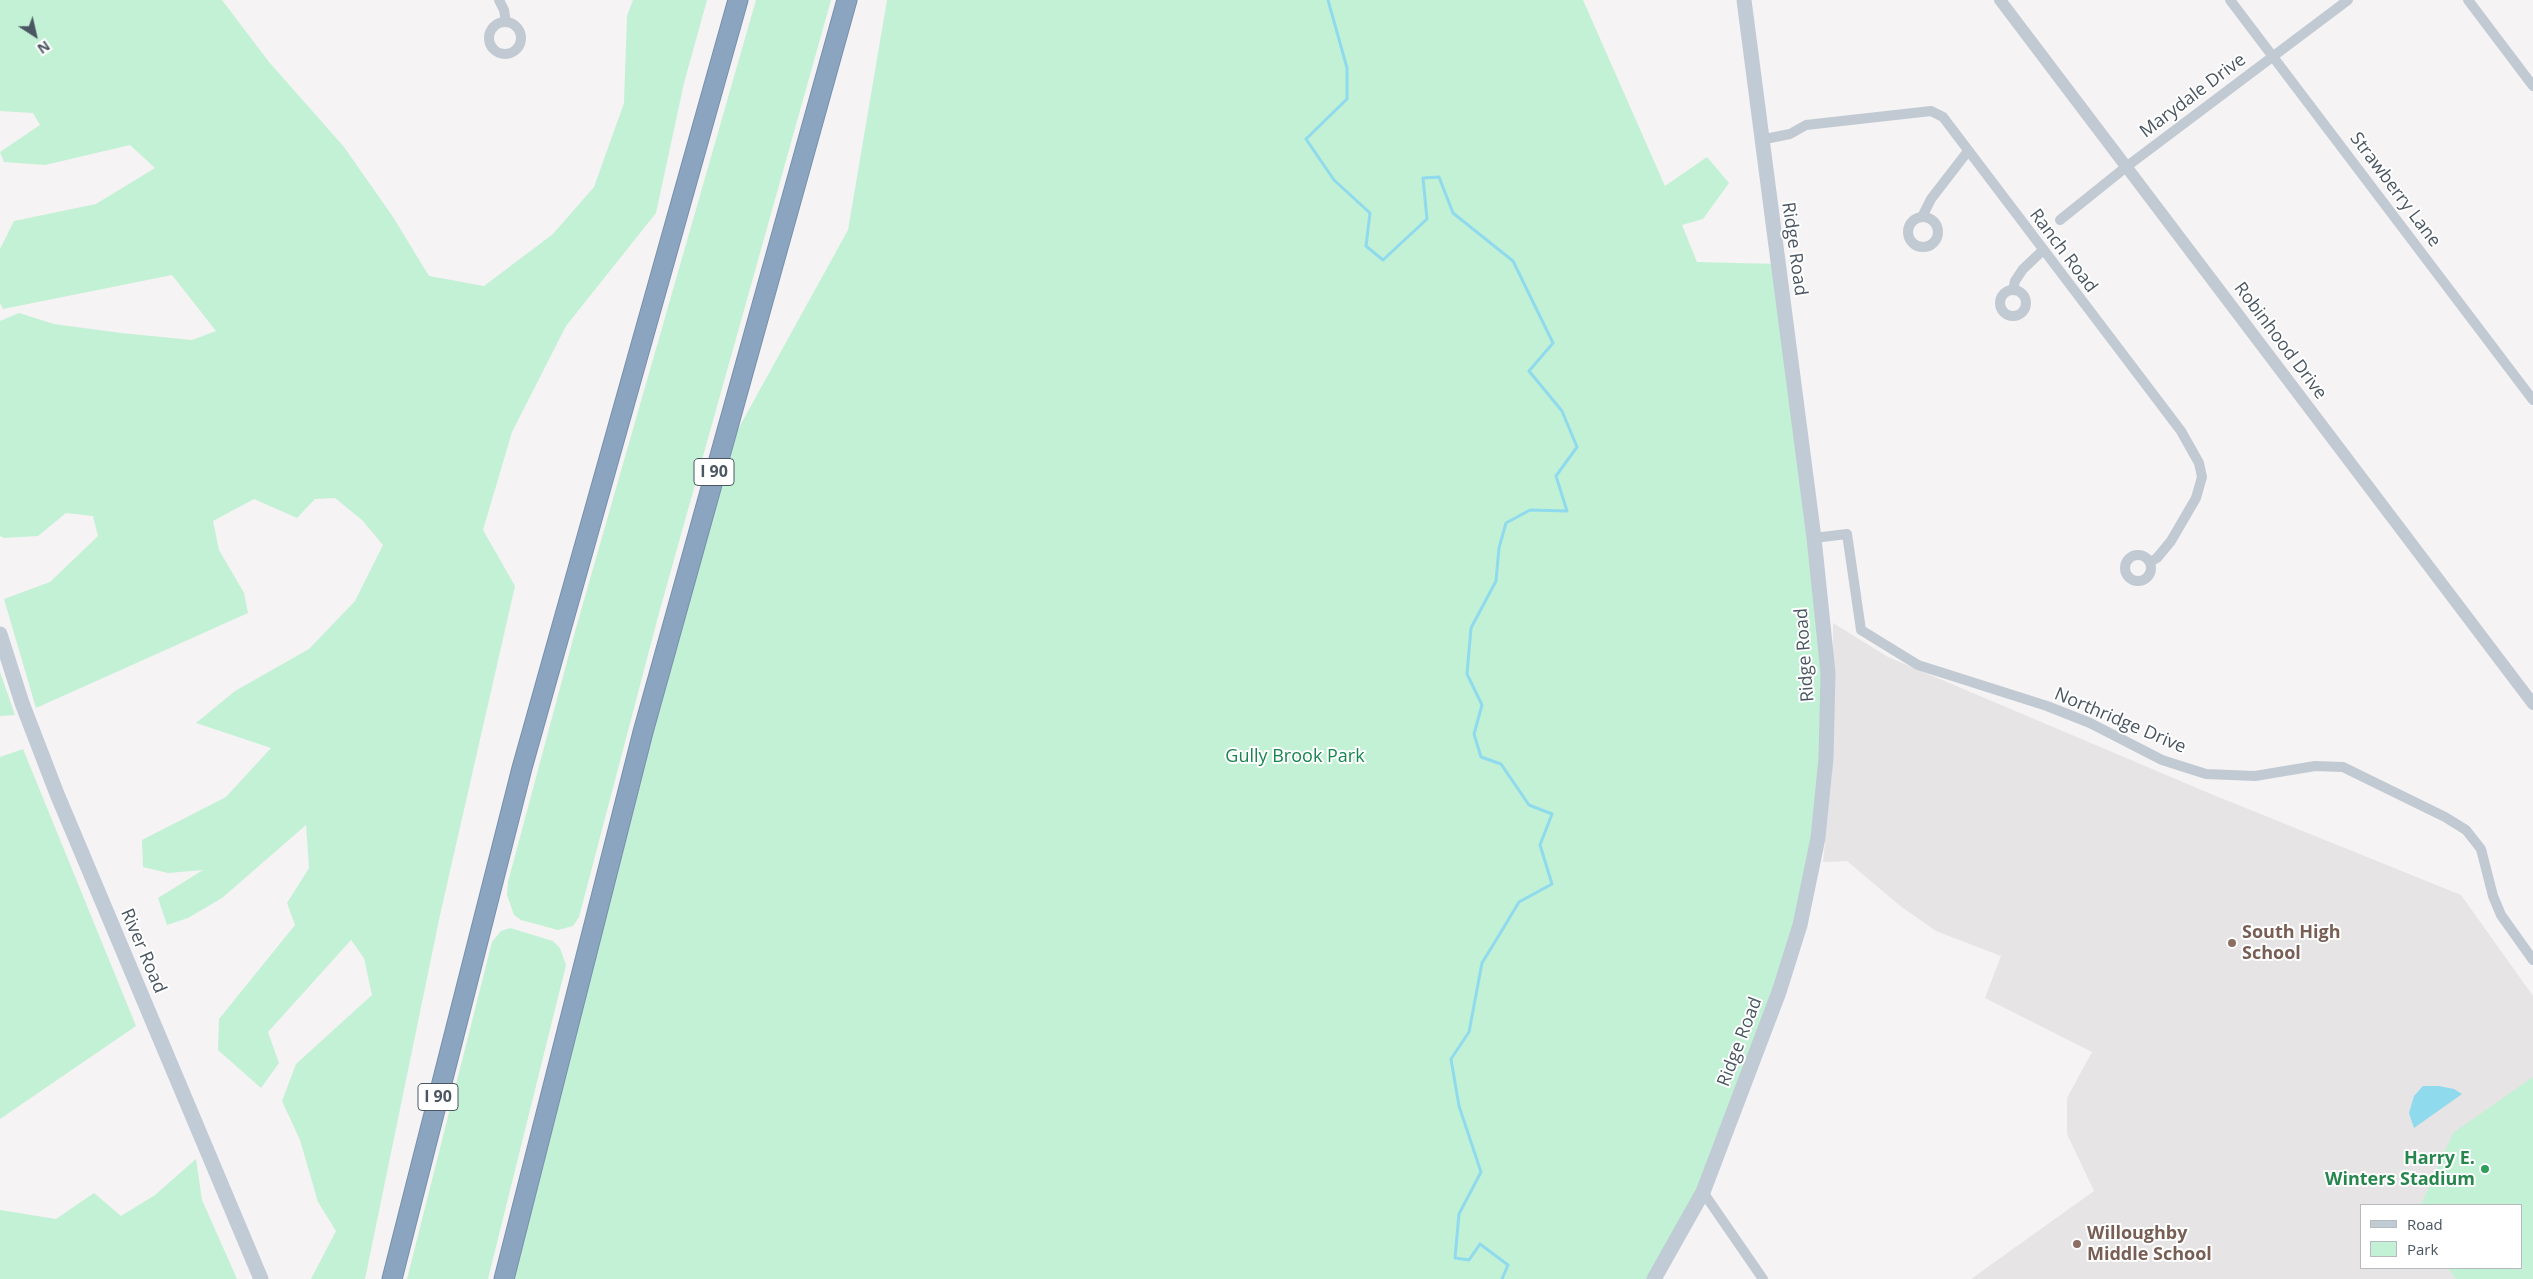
<!DOCTYPE html>
<html>
<head>
<meta charset="utf-8">
<style>
	body { margin:0 }
	#map { position:relative; width:2533px; height:1279px; overflow:hidden; background:#f5f3f3; font-family:"Open Sans",sans-serif }
	canvas { display:block }
	.legend { position:absolute; left:2360px; top:1204px; width:162px; height:65px; box-sizing:border-box; background:#fff; border:1px solid #b7bbc0; margin:0; padding:6px 9px; list-style:none; font-size:15px; color:#4a5661 }
	.legend li { display:flex; align-items:center; gap:10px; height:25px }
	.legend b { width:25px; border:1px solid #b7bbc0 }
	.north { position:absolute; left:10px; top:10px; width:50px; height:50px; -webkit-text-stroke:4px #fff; paint-order:stroke; rotate:145deg; font-size:14px; font-weight:700; line-height:20px; text-align:center; color:#4a5661 }
	.north::after { content:''; display:block; margin:auto; width:18px; height:22px; background:#4a5661; clip-path:polygon(50% 0,100% 100%,50% 72%,0 100%) }
</style>
</head>
<body>
<div id="map">
<canvas width="2533" height="1279"></canvas>
<ul class="legend">
<li><b style="height:6px;background:#c1cbd6"></b>Road</li>
<li><b style="height:14px;background:#c3f1d5"></b>Park</li>
</ul>
<div class="north">N</div>
</div>
<script>
const ctx = document.querySelector('canvas').getContext('2d');
ctx.lineJoin = 'round';
function fill(path, color) {
  ctx.fillStyle = color;
  ctx.fill(path, 'evenodd');
}
function toPath(rows) {
  const path = new Path2D();
  for (const r of rows) {
    if (r.length === 3) {
      path.moveTo(r[0] + r[2], r[1]);
      path.arc(r[0], r[1], r[2], 0, 2 * Math.PI);
      continue;
    }
    path.moveTo(r[0], r[1]);
    for (let i = 2; i < r.length; i += 2) path.lineTo(r[i], r[i + 1]);
  }
  return path;
}
function trace(path, color, width, dash) {
  ctx.strokeStyle = color;
  ctx.lineWidth = width;
  ctx.lineCap = dash ? 'butt' : 'round';
  ctx.setLineDash(dash || []);
  ctx.stroke(path);
}
function label(font, color, halo, rows, align = 'center') {
  ctx.font = font + ' "Open Sans",sans-serif';
  ctx.lineWidth = 4;
  ctx.setLineDash([]);
  ctx.textBaseline = 'middle';
  ctx.strokeStyle = halo;
  ctx.fillStyle = color;
  for (const [text, x, y, turn = 0] of rows) {
    ctx.save();
    ctx.translate(x, y);
    ctx.rotate((+turn || 0) * Math.PI / 180);
    ctx.textAlign = isNaN(turn) ? turn : align;
    if (halo) ctx.strokeText(text, 0, 0);
    ctx.fillText(text, 0, 0);
    ctx.restore();
  }
}
fill(toPath([
	[1833,623,1888,657,2211,794,2461,895,2533,996,2533,1279,1971,1279,2094,1191,2067,1134,2067,1098,2092,1052,1985,998,2001,956,1936,931,1899,905,1847,861,1823,862,1832,772],
	[2362,1205,2522,1205,2522,1268,2362,1268]
]), '#e6e4e5');
fill(toPath([
	[0,0,222,0,269,62,344,147,393,217,429,276,484,286,553,234,594,187,624,103,627,16,633,0,707,0,684,83,656,213,566,326,512,432,483,530,515,586,440,915,365,1279,311,1279,336,1231,318,1202,300,1140,282,1101,296,1064,372,995,364,958,351,940,268,1032,279,1063,261,1088,218,1050,219,1019,295,925,287,903,309,868,306,825,222,898,188,918,167,925,158,898,203,870,168,873,143,867,142,840,226,797,271,748,196,723,235,691,309,649,355,601,383,545,362,520,335,498,315,499,297,518,254,499,213,521,219,550,244,593,248,613,36,708,4,599,50,582,98,536,93,516,66,513,38,536,4,538,0,536,0,321,19,313,54,324,121,333,192,340,216,331,172,275,3,309,0,303,0,249,14,221,96,204,155,168,130,145,45,165,4,162,0,152,40,125,33,113,0,111],
	[756,0,831,0,659,613,579,917,573,926,558,930,521,920,514,915,507,895,508,882,576,628],
	[887,0,1583,0,1665,186,1707,157,1729,183,1703,219,1682,225,1697,262,1777,264,1828,706,1800,925,1703,1192,1654,1279,504,1279,715,471,848,230],
	[0,672,15,715,0,716],
	[23,749,136,1026,0,1119,0,757],
	[510,928,553,941,560,948,566,965,488,1279,407,1279,492,942,501,931],
	[2533,1077,2533,1279,2456,1279,2448,1268,2522,1268,2522,1205,2421,1205,2453,1133],
	[196,1159,202,1200,237,1279,0,1279,0,1210,56,1219,94,1193,121,1216,155,1195]
]), '#c3f1d5');
fill(toPath([
	[2423,1086,2439,1086,2454,1089,2462,1094,2414,1128,2409,1113,2414,1096]
]), '#90daee');
trace(toPath([
	[1328,0,1347,68,1347,99,1306,139,1334,180,1370,213,1366,246,1383,260,1427,219,1423,178,1439,177,1453,213,1513,261,1553,343,1529,371,1562,411,1577,447,1556,476,1567,511,1530,510,1506,523,1499,548,1496,581,1471,628,1467,674,1482,705,1474,734,1481,757,1501,764,1529,805,1552,814,1540,845,1552,884,1519,902,1501,932,1482,963,1469,1032,1451,1059,1459,1106,1481,1172,1459,1214,1455,1258,1469,1260,1480,1244,1508,1265,1502,1279]
]), '#90daee', 3);
const motorway = toPath([
	[392,1279,522,768,738,0],
	[504,1279,643,732,847,0]
]);
trace(motorway, '#7690ad', 21);
trace(toPath([
	[499,0,504,10,506,22],
	[2230,0,2533,400],
	[2468,0,2533,86],
	[505,38,16],
	[1760,140,1790,134,1806,125,1931,111,1943,117,2181,431,2199,463,2202,477,2196,498,2171,541,2157,558,2150,562],
	[1922,217,1931,199,1968,151],
	[1923,232,15],
	[2060,220,2126,167,2348,0],
	[2013,303,13],
	[2013,290,2015,281,2023,269,2043,250],
	[1814,538,1847,534,1861,630,1918,665,2047,706,2090,723,2162,760,2206,774,2255,776,2315,766,2343,767,2445,817,2466,830,2481,849,2493,896,2501,915,2533,960],
	[2138,568,13],
	[1703,1192,1763,1279]
]), '#c1cad2', 10);
trace(toPath([
	[2000,0,2533,704]
]), '#c1cad2', 12);
trace(toPath([
	[0,634,22,703,57,794,261,1279],
	[1654,1279,1703,1192,1779,992,1800,925,1818,838,1826,758,1828,673,1814,538,1744,0]
]), '#c1cbd6', 15);
trace(motorway, '#8ba5c1', 19);
for (const [x, y, r, color] of [
	[2232,943,5,"#8d6e63"],
	[2485,1169,5,"#2e9e5b"],
	[2077,1244,5,"#8d6e63"]
]) {
  const dot = new Path2D();
  dot.arc(x, y, r, 0, 2 * Math.PI);
  ctx.fillStyle = color;
  ctx.fill(dot);
  trace(dot, '#fff', 2);
}
for (const [x, y, w] of [
	[714,472,40],
	[438,1097,40]
]) {
  const box = new Path2D();
  box.roundRect(x - w / 2, y - 13.5, w, 27, 4);
  ctx.fillStyle = '#fff';
  ctx.fill(box);
  trace(box, '#4a5661', 1);
}
label('bold 16px', '#4a5661', null, [
	["I 90",714,472],
	["I 90",438,1097]
]);
label('18px', '#4a5661', '#fff', [
	["Marydale Drive",2193,96,-37],
	["Strawberry Lane",2395,190,53],
	["Ridge Road",1794,249,82],
	["Ranch Road",2063,251,53],
	["Robinhood Drive",2280,341,53],
	["Ridge Road",1805,655,-94],
	["Northridge Drive",2120,721,23],
	["River Road",143,951,67],
	["Ridge Road",1740,1042,-69]
]);
label('18px', '#17864f', '#fff', [
	["Gully Brook Park",1295,757]
]);
label('bold 18px', '#785e54', '#fff', [
	["South High",2242,933],
	["School",2242,954],
	["Willoughby",2087,1234],
	["Middle School",2087,1255]
], 'left');
label('bold 18px', '#27864d', '#fff', [
	["Harry E.",2475,1159],
	["Winters Stadium",2475,1180]
], 'right');
</script>
</body>
</html>
